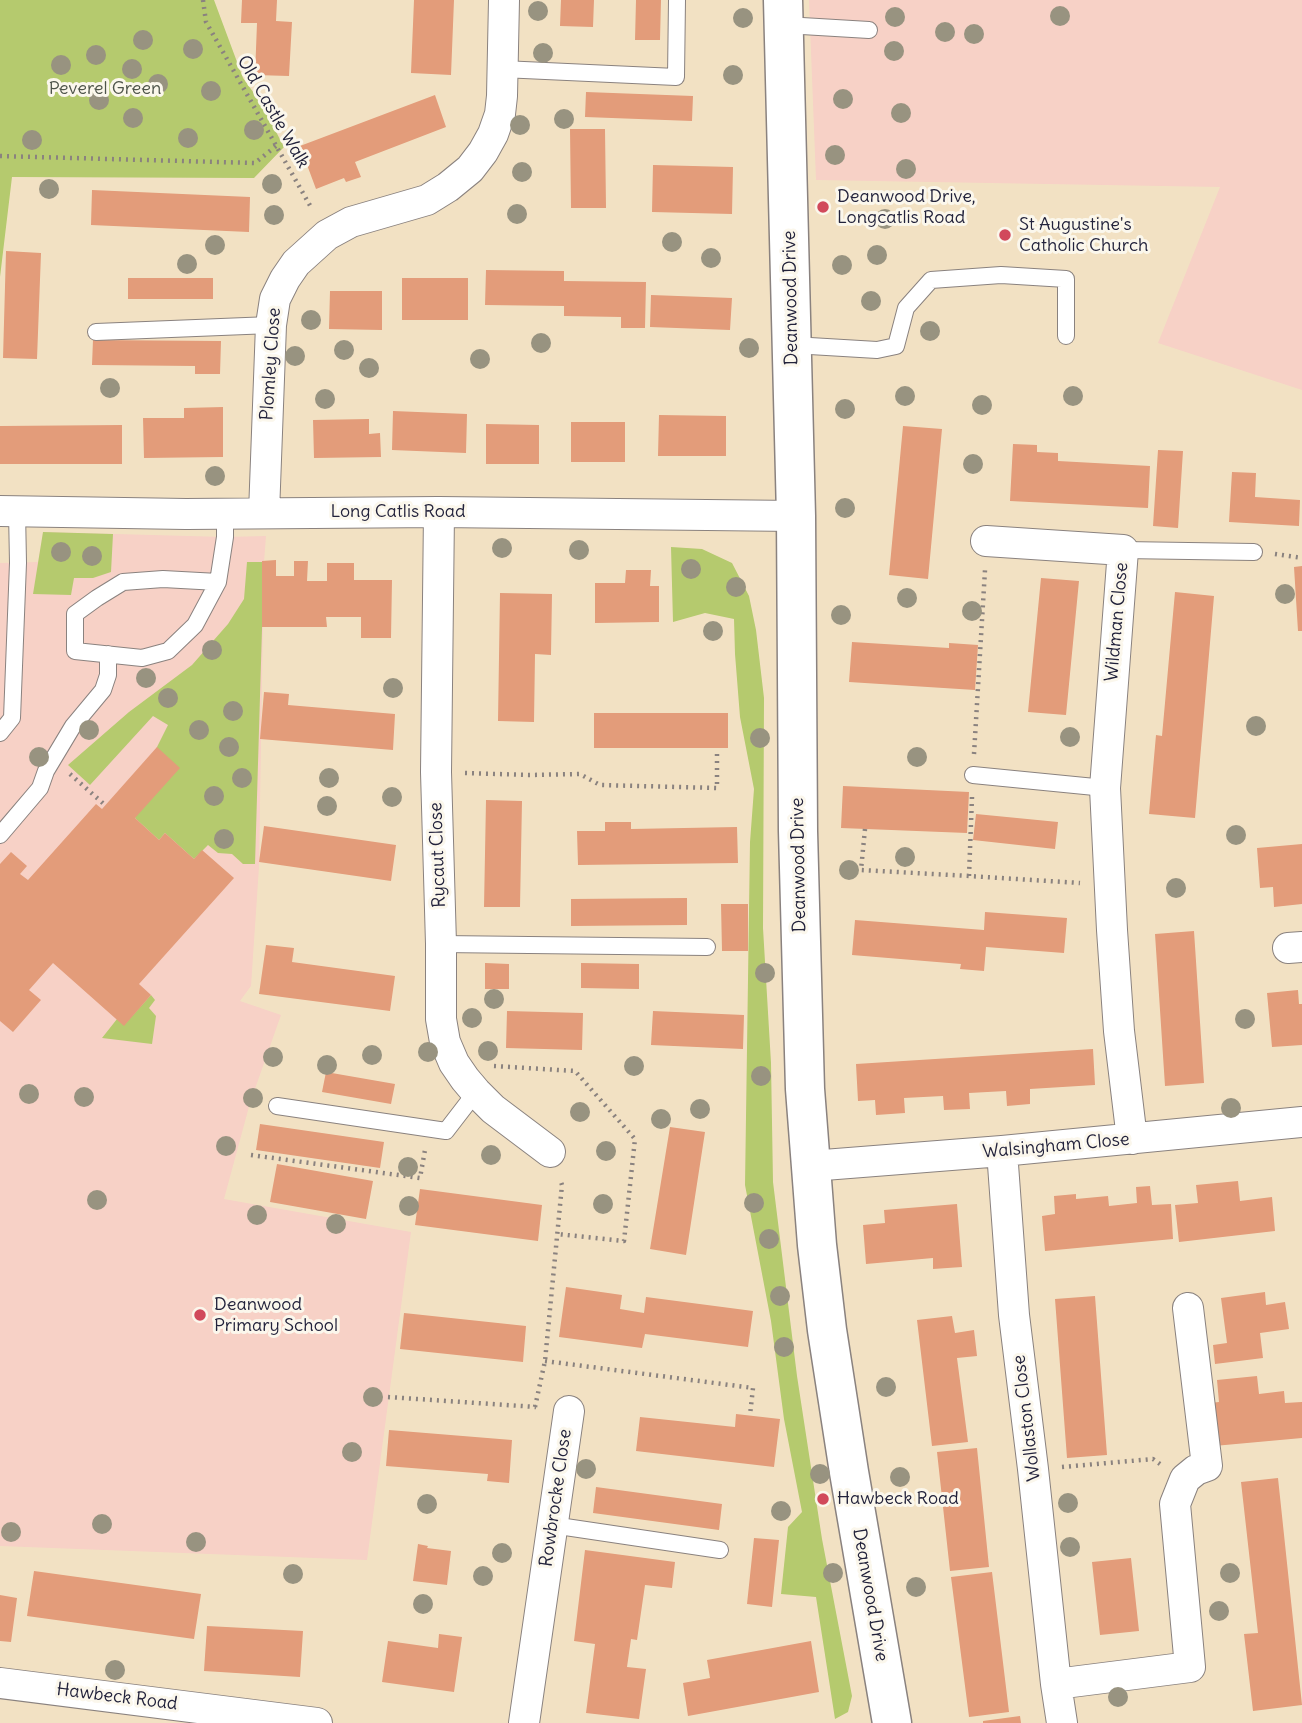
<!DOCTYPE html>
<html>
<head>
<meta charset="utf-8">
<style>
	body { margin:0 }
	canvas { display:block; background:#f2e1c3 }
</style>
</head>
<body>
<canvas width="1302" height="1723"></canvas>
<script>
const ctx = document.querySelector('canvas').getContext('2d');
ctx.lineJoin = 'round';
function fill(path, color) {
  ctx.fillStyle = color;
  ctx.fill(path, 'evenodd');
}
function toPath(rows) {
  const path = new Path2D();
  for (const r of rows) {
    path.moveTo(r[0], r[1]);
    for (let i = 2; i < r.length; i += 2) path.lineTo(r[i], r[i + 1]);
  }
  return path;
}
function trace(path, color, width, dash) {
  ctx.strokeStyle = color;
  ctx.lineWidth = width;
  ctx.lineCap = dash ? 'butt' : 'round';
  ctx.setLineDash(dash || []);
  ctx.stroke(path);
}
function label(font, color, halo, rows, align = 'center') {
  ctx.font = font + ' Delius,sans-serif';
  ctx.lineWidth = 6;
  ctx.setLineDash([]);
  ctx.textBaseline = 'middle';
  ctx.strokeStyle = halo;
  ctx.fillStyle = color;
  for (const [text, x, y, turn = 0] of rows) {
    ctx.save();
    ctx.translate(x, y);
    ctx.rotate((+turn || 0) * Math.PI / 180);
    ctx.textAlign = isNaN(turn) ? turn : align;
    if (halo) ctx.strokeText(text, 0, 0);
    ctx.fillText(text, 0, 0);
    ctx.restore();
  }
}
fill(toPath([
	[809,0,1302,0,1302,390,1158,343,1220,187,816,180],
	[43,532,225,537,266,536,264,562,259,867,251,986,240,1001,281,1015,250,1103,224,1199,411,1232,367,1560,0,1546,0,563,38,562]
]), '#f7d1c6');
fill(toPath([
	[0,0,214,0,243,78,261,103,284,147,254,178,12,177,0,277],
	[43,532,113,534,111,572,93,578,74,578,71,595,33,594],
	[671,547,702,549,732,563,749,596,756,630,764,698,763,928,771,1063,773,1182,797,1376,822,1539,852,1696,848,1712,835,1719,816,1597,781,1594,788,1527,802,1512,784,1419,771,1321,745,1185,750,842,754,789,740,717,735,654,734,619,705,613,673,622],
	[247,562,264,562,255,864,243,864,232,854,218,853,208,845,194,859,165,833,159,840,135,818,157,747,168,725,153,716,90,785,68,765,129,712,192,665,228,624,244,599],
	[151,995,155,1000,149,1008,156,1016,152,1044,102,1038,117,1019,124,1025]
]), '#b5ca6e');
fill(toPath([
	[242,0,277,0,276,21,292,22,289,76,255,75,257,23,241,23],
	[414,0,454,0,451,75,411,73],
	[561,0,594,0,593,27,560,26],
	[636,0,661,0,660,40,635,40],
	[586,92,693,96,692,121,585,117],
	[435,95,446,127,355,162,361,177,346,182,344,178,316,189,300,146],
	[570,129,605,129,606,208,571,208],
	[653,165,733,167,732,214,652,212],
	[92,190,250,197,249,232,91,225],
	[6,251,41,253,37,359,3,358],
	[486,270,564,271,564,281,646,282,645,328,621,328,621,317,564,316,564,306,485,305],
	[128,278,213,278,213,299,128,299],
	[402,278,468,278,468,320,402,320],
	[330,291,382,291,382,330,329,329],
	[651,295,732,298,730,330,650,327],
	[93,340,221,341,220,374,195,374,195,366,92,365],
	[223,407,223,457,144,458,143,418,184,418,184,408],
	[393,411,467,414,466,453,392,450],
	[659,415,726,416,726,456,658,456],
	[369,419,369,434,380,433,381,457,314,458,313,420],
	[571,422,625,422,625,462,571,462],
	[486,424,539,425,539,464,486,464],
	[122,425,122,464,0,464,0,426],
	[903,426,942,429,928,579,889,575],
	[1013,444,1037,445,1037,452,1058,453,1058,461,1150,466,1148,508,1010,501],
	[1158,450,1183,451,1178,528,1153,526],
	[1232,472,1256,473,1255,497,1300,500,1299,526,1229,522],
	[276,560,276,576,294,576,294,561,308,561,307,581,327,581,327,563,354,563,354,580,392,580,391,638,361,638,361,617,326,617,327,627,262,627,262,561],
	[1302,566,1302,631,1298,631,1294,567],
	[626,570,651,570,650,586,659,586,659,622,595,623,595,583,625,583],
	[1041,578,1079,581,1066,715,1028,712],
	[1175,592,1214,596,1195,818,1149,814,1156,735,1162,736],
	[500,593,552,594,551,655,535,654,534,722,498,721],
	[852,642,949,648,949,643,978,645,975,690,849,682],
	[264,692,289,694,288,705,395,714,393,750,260,739],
	[594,713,728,713,728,748,594,748],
	[157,747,180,768,135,818,159,840,165,833,194,859,202,850,234,878,139,984,151,995,124,1026,53,963,29,990,41,1000,13,1032,0,1021,0,864,11,852,27,866,20,874,28,880,96,804,102,809],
	[843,786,969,792,967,833,841,828],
	[486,800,522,801,520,907,484,907],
	[976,814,1058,822,1055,849,973,840],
	[605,822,631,822,631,829,737,827,738,863,578,865,577,831,605,831],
	[264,826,396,845,391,881,259,862],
	[1302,844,1302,904,1274,907,1273,887,1260,888,1257,848],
	[687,898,687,925,571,926,571,899],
	[721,904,748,904,748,951,722,951],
	[985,912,1067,918,1064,953,986,947,984,971,960,969,961,964,852,955,855,920,984,930],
	[1194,931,1204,1083,1165,1086,1155,934],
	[266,945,294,948,292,962,395,976,390,1011,259,994],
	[485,963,509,964,509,989,485,989],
	[581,963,639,964,639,989,581,988],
	[1298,990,1299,1004,1302,1004,1302,1045,1272,1047,1267,993],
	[507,1011,583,1013,582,1050,506,1048],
	[653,1011,744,1015,743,1049,651,1045],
	[1093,1049,1095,1085,1030,1089,1030,1104,1007,1106,1006,1091,969,1093,970,1109,944,1110,943,1096,904,1098,905,1113,876,1115,875,1100,858,1101,856,1064],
	[326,1072,395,1084,391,1104,322,1092],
	[260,1124,384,1142,380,1168,256,1150],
	[670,1127,705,1132,686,1255,650,1249],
	[277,1164,373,1181,366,1219,270,1202],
	[1238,1181,1240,1201,1272,1197,1275,1231,1179,1242,1175,1205,1198,1203,1196,1185],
	[1150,1186,1152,1205,1171,1204,1173,1239,1045,1251,1042,1216,1055,1214,1054,1196,1076,1194,1076,1199,1108,1196,1109,1206,1137,1203,1136,1187],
	[420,1189,542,1205,538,1241,415,1225],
	[957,1204,962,1267,933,1269,933,1258,866,1264,863,1225,885,1223,884,1210],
	[566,1287,622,1295,620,1309,644,1313,646,1297,753,1311,748,1347,645,1334,642,1348,559,1337],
	[1265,1292,1266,1305,1285,1302,1289,1329,1260,1333,1263,1358,1215,1364,1213,1345,1227,1343,1221,1298],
	[1095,1296,1107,1455,1067,1458,1055,1299],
	[404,1313,526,1326,523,1362,400,1349],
	[952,1316,955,1333,974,1330,977,1356,957,1358,968,1442,932,1446,917,1320],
	[1257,1376,1259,1394,1284,1391,1285,1403,1302,1402,1302,1438,1214,1446,1210,1403,1219,1402,1217,1380],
	[736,1414,780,1419,774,1467,636,1451,640,1417,735,1427],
	[389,1430,512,1440,509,1483,487,1481,488,1474,386,1466],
	[977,1448,989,1567,950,1571,937,1452],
	[1278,1478,1302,1705,1253,1711,1244,1634,1258,1633,1241,1482],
	[596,1487,722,1504,719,1530,593,1513],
	[754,1538,779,1540,772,1607,747,1604],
	[418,1544,428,1546,427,1548,451,1551,447,1585,413,1581],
	[585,1550,675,1562,672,1588,645,1585,637,1640,631,1639,627,1667,646,1669,639,1719,586,1713,595,1644,574,1641],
	[1131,1558,1139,1631,1100,1635,1092,1562],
	[34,1571,201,1594,194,1639,27,1616],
	[992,1572,1009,1712,969,1717,951,1577],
	[0,1595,17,1598,11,1642,0,1641],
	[207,1626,303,1631,300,1677,204,1671],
	[439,1634,462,1637,454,1692,382,1682,388,1641,438,1648],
	[811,1641,819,1692,688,1716,683,1683,710,1678,707,1660],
	[1020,1716,1021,1723,983,1723,983,1721]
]), '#e39c7a');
const service = toPath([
	[785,25,869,30],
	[502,69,676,77,677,0],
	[96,332,271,325],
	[793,345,877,350,896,346,906,308,931,280,1001,275,1066,279,1066,336],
	[1123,550,1254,552],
	[218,582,163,579,123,582,97,598,75,614,75,651,142,658,168,651,195,625,218,582,225,537,225,513],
	[0,733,12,718,18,563,17,511],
	[973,775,1105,788],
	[0,835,40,788,46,771,73,726,103,690,108,675,108,654],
	[441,944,707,947],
	[277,1106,446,1131,476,1092],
	[552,1525,720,1550]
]);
const minor = toPath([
	[0,511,186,514,439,512,796,516],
	[439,512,436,772,441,944,441,1019,445,1042,454,1063,465,1079,476,1092,493,1109,550,1152],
	[264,513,271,325,275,299,285,279,296,263,327,235,351,222,427,200,448,187,470,169,483,152,493,134,500,114,502,96,504,0],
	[986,541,1123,550,1105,788,1112,930,1119,1031,1132,1139],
	[1288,948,1302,947],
	[1002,1151,1014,1315,1033,1469,1056,1684,1062,1723],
	[811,1166,1002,1151,1302,1122],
	[0,1683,317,1723],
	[1056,1684,1190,1667,1175,1504,1185,1479,1196,1470,1207,1466,1188,1308],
	[524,1723,569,1411]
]);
const tertiary = toPath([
	[783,0,796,516,798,831,805,1089,817,1245,827,1330,849,1472,892,1723]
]);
trace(service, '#8a827f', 18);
trace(minor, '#8a827f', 32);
trace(tertiary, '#8a827f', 41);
trace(toPath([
	[203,0,206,22,312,209],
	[0,156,255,163,276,146],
	[1275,554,1302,558],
	[974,754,985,570],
	[465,773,529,775,580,774,600,785,717,788,717,749],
	[70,774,105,805],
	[972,797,969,876,1080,883],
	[865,829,861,870,969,876],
	[494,1066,575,1071,635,1139,624,1241,557,1234],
	[251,1155,420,1178,425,1150],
	[545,1361,753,1388,750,1415],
	[388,1397,536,1407],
	[535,1407,545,1361,562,1185,560,1179],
	[1062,1467,1153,1459,1160,1464]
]), '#8a827f', 4.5, [2, 5]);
trace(service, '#fff', 16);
trace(minor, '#fff', 30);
trace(tertiary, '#fff', 38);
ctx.fillStyle = '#989380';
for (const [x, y] of [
	[538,11],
	[1060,16],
	[895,17],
	[743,18],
	[945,32],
	[974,34],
	[143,40],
	[193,49],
	[894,51],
	[543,53],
	[96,55],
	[61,65],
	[132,69],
	[733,75],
	[158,84],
	[211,91],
	[843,99],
	[99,100],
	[901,113],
	[133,118],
	[564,119],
	[520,125],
	[254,130],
	[188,138],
	[32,140],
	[835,155],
	[906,169],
	[522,172],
	[272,184],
	[49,189],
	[517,214],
	[274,215],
	[885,219],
	[672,242],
	[215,245],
	[877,255],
	[711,258],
	[187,264],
	[842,265],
	[871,301],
	[311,320],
	[930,331],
	[541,343],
	[749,348],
	[344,350],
	[295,356],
	[480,359],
	[369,368],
	[110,388],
	[905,396],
	[1073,396],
	[325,399],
	[982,405],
	[845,409],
	[973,464],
	[215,476],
	[845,508],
	[502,548],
	[579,550],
	[61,552],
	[92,556],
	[691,569],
	[736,587],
	[1285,594],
	[907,598],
	[972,611],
	[841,615],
	[713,631],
	[212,650],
	[146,678],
	[393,688],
	[168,698],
	[233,711],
	[1256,726],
	[89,730],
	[199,730],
	[1070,737],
	[760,738],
	[229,747],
	[39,757],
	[917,757],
	[242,778],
	[329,778],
	[214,796],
	[392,797],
	[327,806],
	[1236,835],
	[224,839],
	[905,857],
	[849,870],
	[1176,888],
	[765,973],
	[494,999],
	[472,1018],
	[1245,1019],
	[488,1051],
	[428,1052],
	[372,1055],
	[273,1057],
	[327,1065],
	[634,1066],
	[761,1076],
	[29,1094],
	[84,1097],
	[253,1098],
	[1231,1108],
	[700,1109],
	[580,1112],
	[661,1119],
	[226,1146],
	[606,1151],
	[491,1155],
	[408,1167],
	[97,1200],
	[754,1203],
	[603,1204],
	[409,1206],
	[257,1215],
	[336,1224],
	[769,1239],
	[780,1296],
	[784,1347],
	[886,1387],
	[373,1397],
	[352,1452],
	[586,1469],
	[820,1474],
	[900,1477],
	[1068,1503],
	[427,1504],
	[781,1511],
	[102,1524],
	[11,1532],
	[196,1542],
	[1070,1547],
	[502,1553],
	[833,1573],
	[1230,1573],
	[293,1574],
	[483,1576],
	[916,1587],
	[423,1604],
	[1219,1611],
	[115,1670],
	[1118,1697]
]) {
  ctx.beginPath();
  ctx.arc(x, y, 10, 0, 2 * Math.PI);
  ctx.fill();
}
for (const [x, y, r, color] of [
	[823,207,7,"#d1495b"],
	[1005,235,7,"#d1495b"],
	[200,1315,7,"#d1495b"],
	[823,1499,7,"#d1495b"]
]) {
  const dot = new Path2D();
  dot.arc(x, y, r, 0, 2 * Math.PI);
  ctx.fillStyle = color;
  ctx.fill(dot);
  trace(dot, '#fbf7ec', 2.5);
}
label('18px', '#4e544a', '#fbf7ec', [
	["Peverel Green",105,89]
]);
label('18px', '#22223b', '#fbf7ec', [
	["Old Castle Walk",273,112,60],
	["Deanwood Drive",791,298,-91],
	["Plomley Close",271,364,-86],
	["Long Catlis Road",398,512],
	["Wildman Close",1117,622,-85],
	["Rycaut Close",438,855,-92],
	["Deanwood Drive",799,865,-91],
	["Walsingham Close",1056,1146,-5],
	["Wollaston Close",1027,1418,-97],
	["Rowbrocke Close",556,1498,-82],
	["Deanwood Drive",870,1595,80],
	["Hawbeck Road",117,1697,7]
]);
label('18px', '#22223b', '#fbf7ec', [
	["Deanwood Drive,",837,197],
	["Longcatlis Road",837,218],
	["St Augustine's",1019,225],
	["Catholic Church",1019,246],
	["Deanwood",214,1305],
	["Primary School",214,1326],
	["Hawbeck Road",837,1499]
], 'left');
</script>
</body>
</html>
